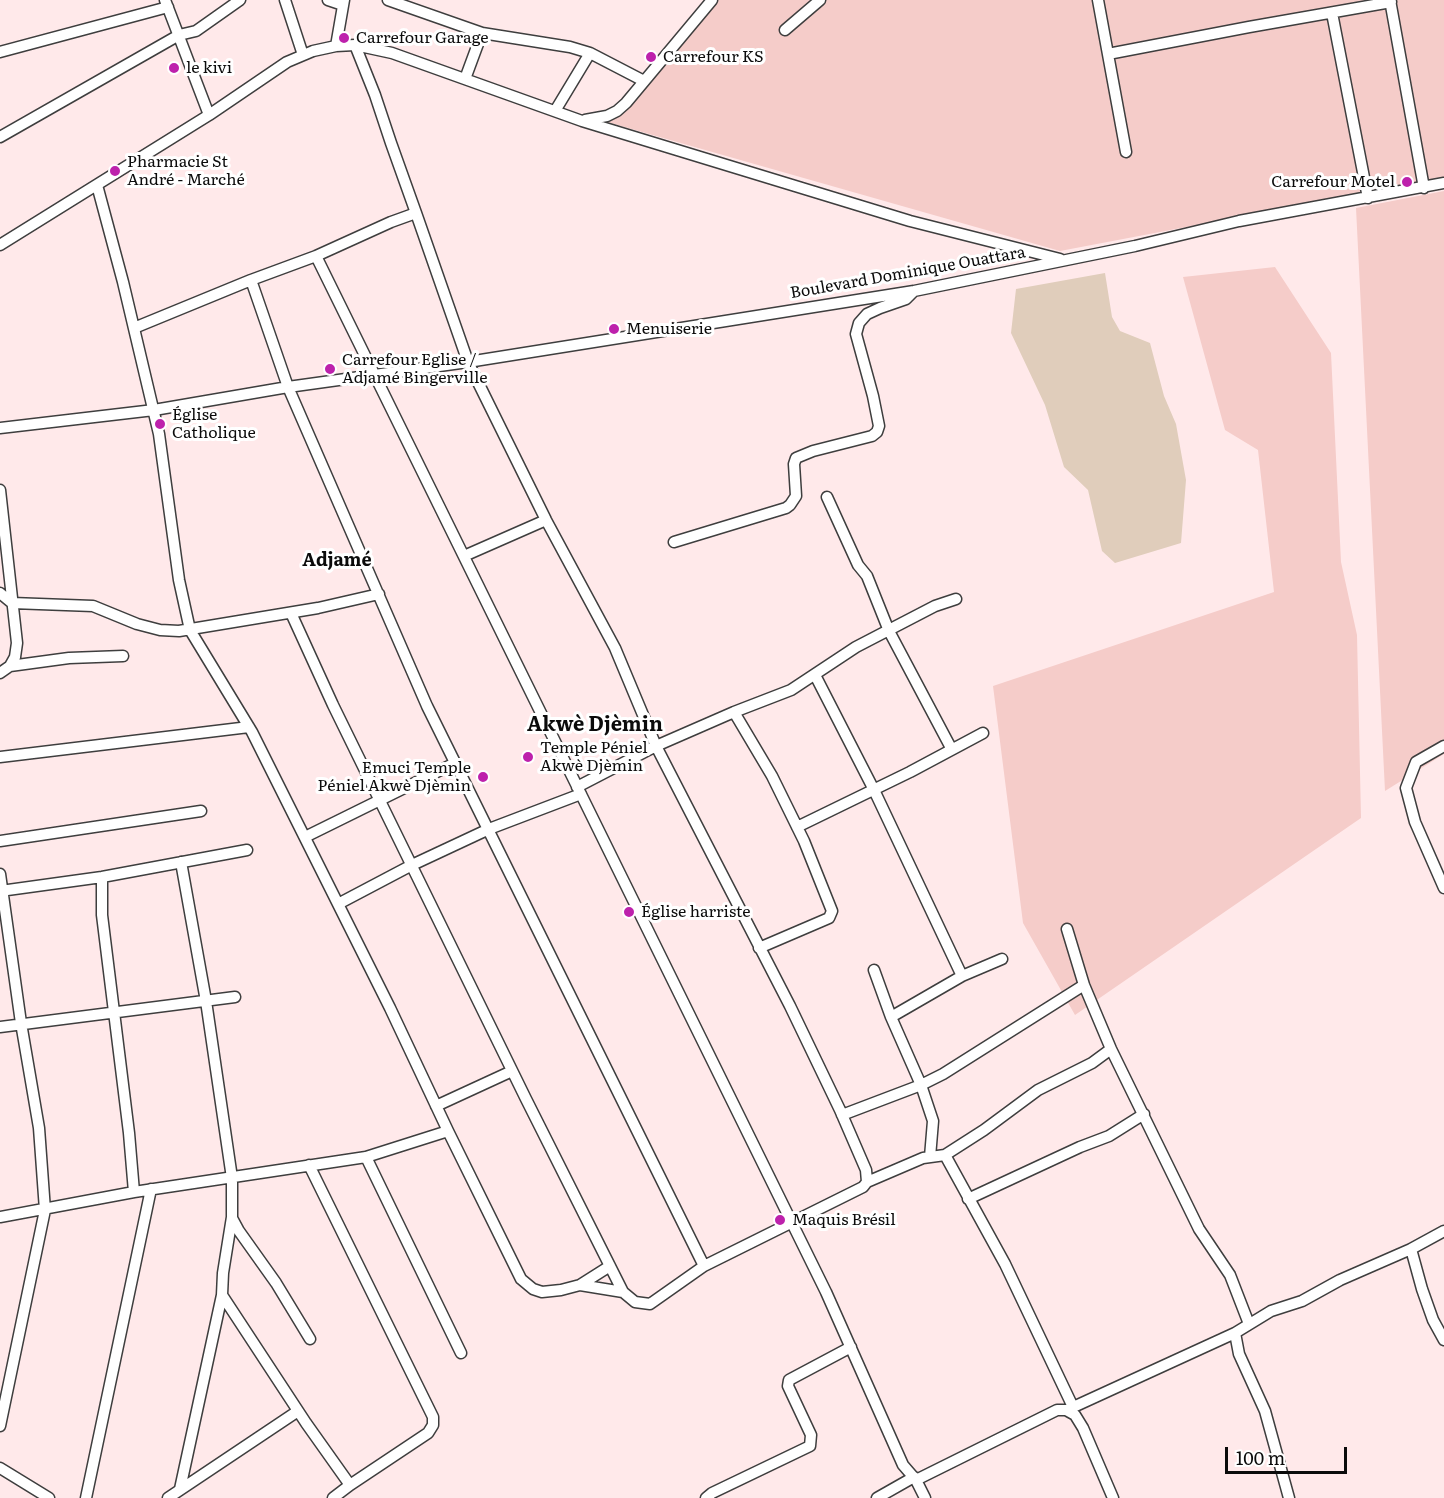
<!DOCTYPE html>
<html>
<head>
<meta charset="utf-8">
<style>
	body { margin:0 }
	#map { position:relative; width:1444px; height:1498px; overflow:hidden; background:#ffe9ea; font-family:Literata,serif }
	canvas { display:block }
	.scale { position:absolute; left:1225px; top:1447px; width:122px; height:27px; box-sizing:border-box; border:3px solid #0b0b0b; border-top:0; padding-left:8px; font-size:18px; line-height:21px; white-space:nowrap; color:#0b0b0b; -webkit-text-stroke:4px #fff; paint-order:stroke }
</style>
</head>
<body>
<div id="map">
<canvas width="1444" height="1498"></canvas>
<div class="scale">100 m</div>
</div>
<script>
const ctx = document.querySelector('canvas').getContext('2d');
ctx.lineJoin = 'round';
function fill(path, color) {
  ctx.fillStyle = color;
  ctx.fill(path, 'evenodd');
}
function toPath(rows) {
  const path = new Path2D();
  for (const r of rows) {
    path.moveTo(r[0], r[1]);
    for (let i = 2; i < r.length; i += 2) path.lineTo(r[i], r[i + 1]);
  }
  return path;
}
function trace(path, color, width, dash) {
  ctx.strokeStyle = color;
  ctx.lineWidth = width;
  ctx.lineCap = dash ? 'butt' : 'round';
  ctx.setLineDash(dash || []);
  ctx.stroke(path);
}
function label(font, color, halo, rows, align = 'center') {
  ctx.font = font + ' Literata,serif';
  ctx.lineWidth = 6;
  ctx.setLineDash([]);
  ctx.textBaseline = 'middle';
  ctx.strokeStyle = halo;
  ctx.fillStyle = color;
  for (const [text, x, y, turn = 0] of rows) {
    ctx.save();
    ctx.translate(x, y);
    ctx.rotate((+turn || 0) * Math.PI / 180);
    ctx.textAlign = isNaN(turn) ? turn : align;
    if (halo) ctx.strokeText(text, 0, 0);
    ctx.fillText(text, 0, 0);
    ctx.restore();
  }
}
fill(toPath([
	[707,0,1444,0,1444,178,1060,251,607,122],
	[1444,191,1444,754,1385,791,1356,208],
	[1275,267,1331,353,1341,562,1357,635,1361,818,1075,1015,1023,923,993,686,1274,592,1258,450,1225,430,1183,277]
]), '#f5ccc9');
fill(toPath([
	[1105,273,1112,317,1120,331,1150,343,1164,396,1176,424,1186,480,1181,543,1115,563,1102,551,1088,490,1064,467,1045,405,1011,333,1016,289]
]), '#e0cdbb');
const minor = toPath([
	[165,0,209,115],
	[285,0,303,55],
	[328,0,343,5],
	[388,0,482,33,570,47,590,53,644,81],
	[1098,0,1126,152],
	[1390,0,1424,188],
	[1332,13,1368,198],
	[785,30,820,0],
	[336,46,344,0],
	[0,52,168,7],
	[1108,54,1249,27,1391,2],
	[465,79,482,33],
	[555,111,590,53],
	[585,120,607,116,617,111,626,103,712,0],
	[0,137,179,35,196,31,240,0],
	[97,185,123,282,159,434,179,580,190,630,252,732,390,1008,448,1131,521,1279,533,1289,542,1292,561,1290,580,1285,610,1266],
	[0,245,209,115,287,62,313,51,336,46,355,45,392,53,582,121,910,221,1060,259],
	[316,256,826,1292,903,1465,916,1480,925,1498],
	[251,280,316,256,391,222,416,213,391,143,375,95,355,45],
	[134,328,251,280,288,387,427,706,704,1266],
	[0,428,154,410,288,387,468,362,914,291,1135,246,1239,221,1444,183],
	[0,490,17,643,15,657,10,666,0,673],
	[827,497,858,565,867,576,889,631,951,748],
	[674,542,786,508,790,505,796,496,794,464,796,458,813,451,872,436,877,432,879,426,873,396,856,334,859,323,867,314,880,308,906,299,913,292],
	[464,556,546,520],
	[0,593,12,603,93,606,137,624,160,630,179,631,318,608,379,594],
	[291,613,333,705,526,1099,623,1292,635,1302,650,1304,704,1266,863,1187,867,1182,866,1170,840,1110,790,1006,656,746,615,648,546,520,468,362,416,213],
	[10,666,69,658,123,656],
	[815,675,874,790,962,976],
	[734,712,772,776,804,841,832,911,829,918,759,948],
	[1444,746,1416,762,1406,788,1415,822,1444,888],
	[0,757,249,727],
	[577,787,656,746,734,712,791,690,856,647,935,606,956,599],
	[797,827,910,772,983,733],
	[305,837,455,763],
	[0,841,201,811],
	[181,862,206,1001,232,1178,232,1217,223,1273,222,1295,306,1423,350,1485],
	[0,874,21,1023,39,1128,45,1210,0,1426],
	[102,877,102,915,129,1133,134,1192],
	[0,891,102,877,247,850],
	[338,904,412,865,489,829,581,794],
	[1067,929,1084,985,1111,1049,1199,1229,1230,1275,1249,1324],
	[891,1017,962,976,1002,959],
	[0,1027,235,997],
	[436,1106,512,1071],
	[842,1115,921,1085,891,1017,874,970],
	[945,1155,1005,1264,1073,1407],
	[366,1157,461,1353],
	[930,1157,933,1121,921,1085,943,1074,1084,985],
	[309,1165,433,1417,433,1425,428,1433,350,1485,333,1498],
	[867,1182,923,1158,945,1155,984,1130,1038,1090,1092,1063,1111,1049],
	[968,1199,1080,1147,1109,1136,1144,1114],
	[0,1217,134,1192,366,1157,448,1131],
	[232,1218,239,1231,276,1283,310,1339],
	[1444,1231,1411,1249,1422,1289,1433,1320,1444,1340],
	[580,1285,623,1292],
	[1069,1409,1235,1333],
	[0,1468,49,1498],
	[916,1480,1057,1410,1066,1410,1075,1415,1083,1428,1113,1498],
	[180,1489,222,1295],
	[86,1498,151,1189],
	[168,1498,298,1411],
	[706,1498,712,1493,810,1446,811,1435,788,1386,789,1380,851,1347],
	[877,1498,914,1477],
	[1289,1498,1265,1411,1239,1354,1235,1333,1271,1311,1302,1301,1340,1280,1411,1249]
]);
trace(minor, '#3e3e3e', 13);
trace(minor, '#fff', 10);
for (const [x, y, r, color] of [
	[344,38,6,"#bd21ac"],
	[651,57,6,"#bd21ac"],
	[174,68,6,"#bd21ac"],
	[115,171,6,"#bd21ac"],
	[1407,182,6,"#bd21ac"],
	[614,329,6,"#bd21ac"],
	[330,369,6,"#bd21ac"],
	[160,424,6,"#bd21ac"],
	[528,757,6,"#bd21ac"],
	[483,777,6,"#bd21ac"],
	[629,912,6,"#bd21ac"],
	[780,1220,6,"#bd21ac"]
]) {
  const dot = new Path2D();
  dot.arc(x, y, r, 0, 2 * Math.PI);
  ctx.fillStyle = color;
  ctx.fill(dot);
  trace(dot, '#fff', 2);
}
label('16px', '#0b0b0b', '#fff', [
	["Carrefour Garage",356,38],
	["Carrefour KS",663,57],
	["le kivi",186,68],
	["Pharmacie St",127,162],
	["André - Marché",127,180],
	["Carrefour Motel",1395,182,"right"],
	["Menuiserie",626,329],
	["Carrefour Eglise /",342,360],
	["Adjamé Bingerville",342,378],
	["Église",172,415],
	["Catholique",172,433],
	["Temple Péniel",540,748],
	["Akwè Djèmin",540,766],
	["Emuci Temple",471,768,"right"],
	["Péniel Akwè Djèmin",471,786,"right"],
	["Église harriste",641,912],
	["Maquis Brésil",792,1220]
], 'left');
label('16px', '#0b0b0b', '#fff', [
	["Boulevard Dominique Ouattara",908,273,-10]
]);
label('bold 18px', '#0b0b0b', '#fff', [
	["Adjamé",337,561]
]);
label('bold 20px', '#0b0b0b', '#fff', [
	["Akwè Djèmin",595,725]
]);
</script>
</body>
</html>
